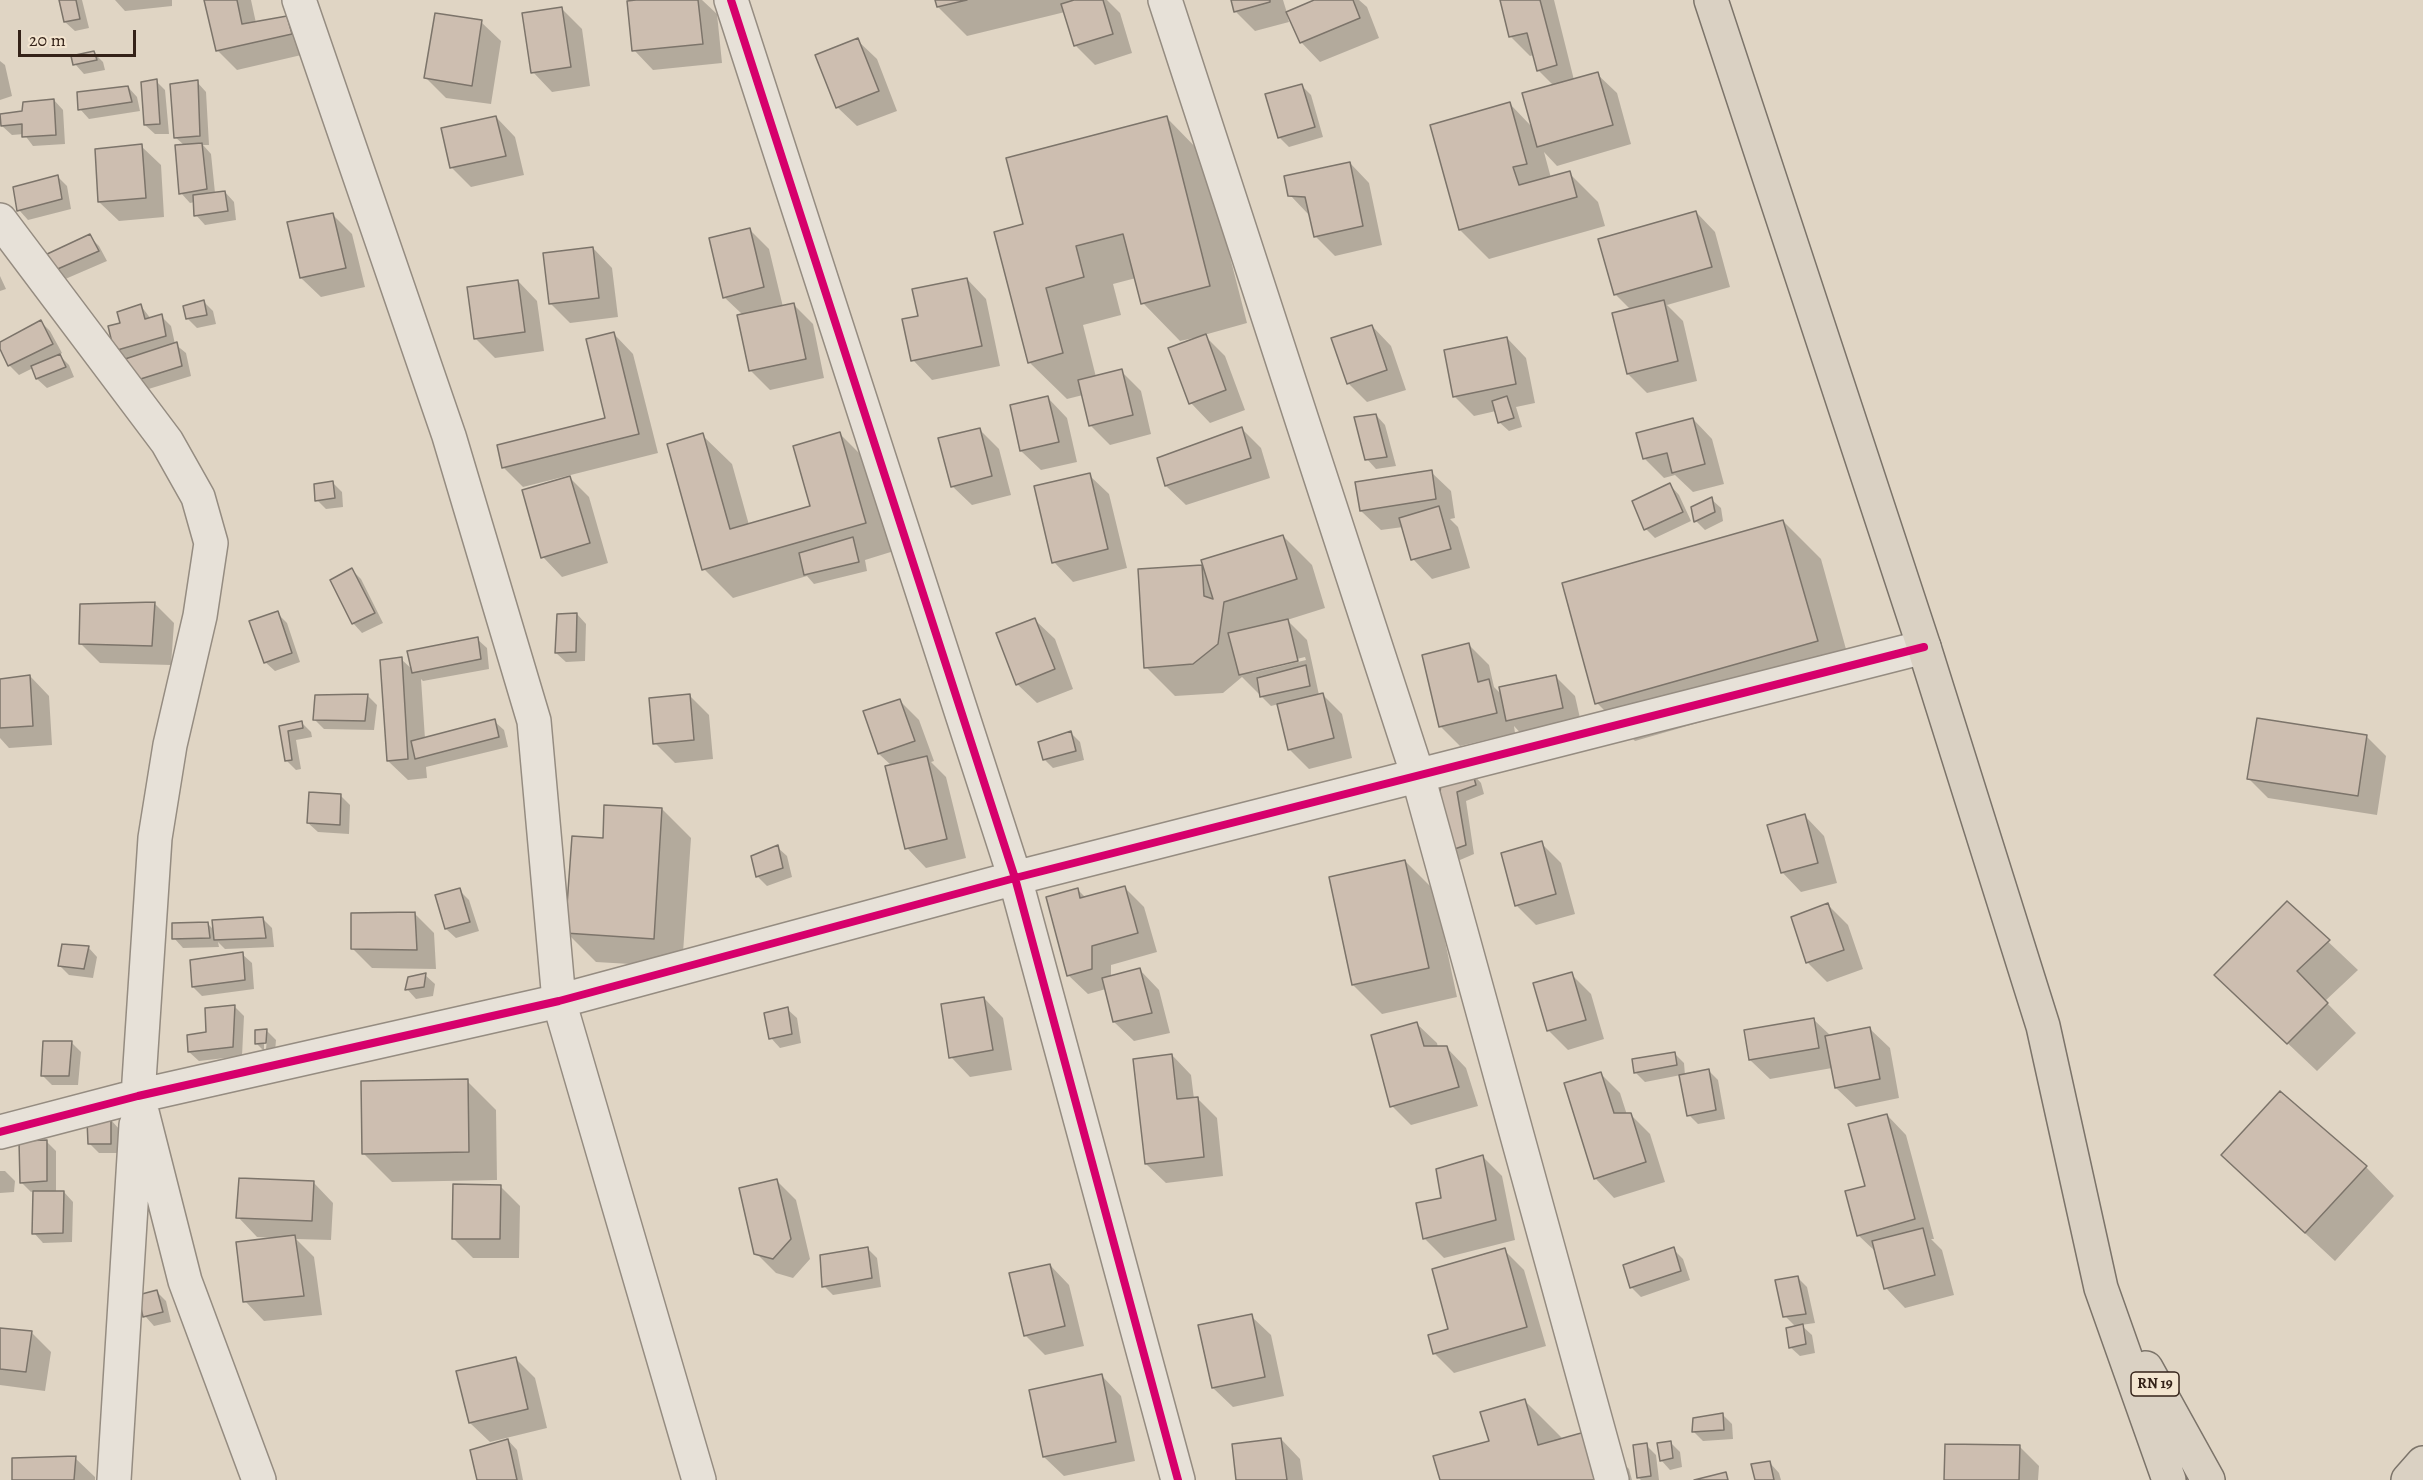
<!DOCTYPE html>
<html>
<head>
<meta charset="utf-8">
<style>
	body { margin:0 }
	#map { position:relative; width:2423px; height:1480px; overflow:hidden; background:#e0d5c4; font-family:Alegreya,serif }
	canvas { display:block }
	.scale { position:absolute; left:18px; top:30px; width:118px; height:27px; box-sizing:border-box; border:3px solid #342218; border-top:0; padding-left:8px; font-size:18px; line-height:21px; white-space:nowrap; color:#342218; -webkit-text-stroke:4px #f3e5d0; paint-order:stroke }
</style>
</head>
<body>
<div id="map">
<canvas width="2423" height="1480"></canvas>
<div class="scale">20 m</div>
</div>
<script>
const ctx = document.querySelector('canvas').getContext('2d');
ctx.lineJoin = 'round';
function fill(path, color) {
  ctx.fillStyle = color;
  ctx.fill(path, 'evenodd');
}
function toPath(rows) {
  const path = new Path2D();
  for (const r of rows) {
    path.moveTo(r[0], r[1]);
    for (let i = 2; i < r.length; i += 2) path.lineTo(r[i], r[i + 1]);
  }
  return path;
}
function trace(path, color, width, dash) {
  ctx.strokeStyle = color;
  ctx.lineWidth = width;
  ctx.lineCap = dash ? 'butt' : 'round';
  ctx.setLineDash(dash || []);
  ctx.stroke(path);
}
function label(font, color, halo, rows, align = 'center') {
  ctx.font = font + ' Alegreya,serif';
  ctx.lineWidth = 5;
  ctx.setLineDash([]);
  ctx.textBaseline = 'middle';
  ctx.strokeStyle = halo;
  ctx.fillStyle = color;
  for (const [text, x, y, turn = 0] of rows) {
    ctx.save();
    ctx.translate(x, y);
    ctx.rotate((+turn || 0) * Math.PI / 180);
    ctx.textAlign = isNaN(turn) ? turn : align;
    if (halo) ctx.strokeText(text, 0, 0);
    ctx.fillText(text, 0, 0);
    ctx.restore();
  }
}
fill(toPath([
	[60,0,82,0,89,28,75,31,65,22],
	[115,0,172,0,172,6,125,11],
	[205,0,251,0,256,23,286,18,306,37,310,53,237,70,217,50],
	[649,0,702,0,717,14,722,63,653,70,634,50],
	[937,0,1071,0,1072,2,1079,0,1107,0,1120,13,1132,53,1095,65,1075,45,1065,12,967,36,938,7],
	[1233,0,1283,0,1287,13,1318,0,1359,0,1367,7,1379,38,1320,62,1301,42,1289,15,1287,15,1289,22,1255,31,1235,11],
	[1501,0,1554,0,1574,80,1597,74,1617,93,1631,144,1557,166,1544,152,1551,178,1569,173,1598,202,1605,226,1489,259,1460,230,1510,104,1532,127,1554,86,1538,70,1534,55,1530,56,1511,37],
	[562,9,582,29,590,86,552,92,533,72],
	[481,22,501,41,491,104,446,98,426,78],
	[857,40,877,59,897,111,857,126,837,107],
	[94,53,103,62,105,70,84,74,75,64],
	[0,61,5,65,12,96,0,100],
	[156,81,165,90,169,134,155,134,145,125],
	[197,82,206,92,209,145,203,145,211,154,215,193,225,192,234,202,236,220,205,225,196,215,195,202,190,203,181,193,184,145,175,137],
	[1301,85,1311,95,1323,137,1289,147,1279,137],
	[128,87,137,97,140,111,89,119,80,109],
	[54,100,63,110,65,144,33,146,24,134,12,135,2,126,23,112],
	[496,117,515,137,524,175,471,187,452,168,443,130],
	[1167,118,1204,156,1247,323,1204,335,1225,356,1245,410,1210,423,1191,403,1170,349,1198,339,1198,337,1180,341,1143,303,1136,278,1113,284,1121,315,1083,325,1096,377,1121,371,1141,391,1151,434,1110,445,1090,425,1083,395,1067,399,1029,362,1025,225],
	[141,146,161,165,164,217,119,221,99,202],
	[1350,163,1369,183,1382,245,1335,256,1315,236,1309,215,1290,195],
	[58,177,67,186,71,209,28,220,19,210],
	[1696,212,1715,232,1730,287,1667,305,1683,321,1697,381,1647,393,1628,374,1631,310,1615,294],
	[333,215,352,234,365,287,321,297,301,278],
	[749,229,769,249,783,307,794,305,813,324,824,378,770,390,750,370,743,315,724,297],
	[89,236,99,246,107,261,63,280,54,270],
	[593,248,612,268,618,317,570,323,550,303],
	[0,276,6,289,0,291],
	[967,279,986,299,1000,366,932,380,913,360],
	[518,281,537,301,544,351,495,358,475,338],
	[204,302,213,311,216,324,197,328,188,319,185,307],
	[141,306,151,319,161,316,171,326,175,344,186,353,191,376,142,391,124,360,115,350,122,325],
	[41,322,50,331,62,353,59,355,69,365,74,377,47,388,37,379,33,368,19,375,9,365,0,346,0,344],
	[1372,326,1391,346,1406,390,1367,402,1348,383],
	[614,334,633,354,658,453,523,487,503,467,607,419],
	[1507,338,1526,358,1535,403,1516,407,1522,427,1509,431,1499,422,1496,411,1474,416,1454,396],
	[1048,398,1067,418,1077,462,1041,470,1021,451,1012,406],
	[1376,415,1385,425,1396,466,1376,469,1367,459],
	[1693,419,1712,439,1724,484,1693,492,1675,475,1664,478,1644,458],
	[979,429,999,449,1011,495,972,505,952,486],
	[1242,429,1261,448,1270,478,1186,505,1166,486,1158,459],
	[840,434,869,463,894,551,865,560,867,571,814,584,807,576,733,598,704,569,702,435,732,464,749,525,812,507],
	[1431,472,1451,491,1455,518,1450,519,1458,527,1470,568,1432,579,1413,559,1403,527,1381,530,1361,511],
	[1089,475,1109,494,1127,568,1073,582,1054,562],
	[570,478,589,497,608,563,562,577,543,557],
	[332,482,342,492,343,507,326,509,317,500],
	[1670,485,1679,495,1691,521,1655,538,1646,529],
	[1711,499,1721,508,1723,521,1705,530,1696,521],
	[1783,521,1821,559,1854,678,1635,741,1597,703],
	[1283,536,1312,565,1325,608,1287,620,1307,640,1319,695,1322,694,1342,714,1352,758,1309,769,1289,749,1279,704,1271,706,1242,677,1223,693,1175,696,1146,667,1201,566,1206,572],
	[1305,657,1306,660,1252,673,1252,670],
	[352,570,361,579,383,623,362,633,353,623],
	[155,604,174,623,171,665,100,663,80,643],
	[277,613,287,623,300,662,275,671,265,662],
	[577,614,586,624,585,661,566,662,556,653],
	[1035,620,1055,639,1073,689,1037,703,1017,684],
	[477,639,487,648,489,669,423,681,421,679,425,739,494,721,504,730,508,747,426,767,427,778,408,780,388,761,401,659,414,671],
	[1469,645,1489,665,1494,687,1502,695,1555,676,1575,696,1582,727,1527,740,1514,726,1515,733,1460,746,1440,726],
	[30,676,49,696,52,745,9,748,0,738,0,680],
	[367,695,377,705,374,730,324,729,314,719],
	[689,695,709,715,713,759,675,763,655,743],
	[899,700,919,720,934,761,931,762,946,777,966,858,926,868,907,848,892,766,879,754],
	[301,722,311,732,312,737,296,740,301,769,296,770,286,760,281,727],
	[1071,733,1080,742,1084,760,1053,768,1044,759],
	[2366,736,2386,756,2377,815,2268,798,2249,779],
	[1472,773,1481,783,1484,794,1466,801,1474,854,1460,860,1451,850,1443,781],
	[340,795,350,805,349,834,318,832,308,823],
	[662,809,691,838,682,967,596,962,567,933,604,840],
	[1805,816,1824,836,1837,883,1801,892,1782,872],
	[1541,843,1561,863,1575,914,1536,925,1516,905],
	[777,847,787,856,792,877,767,886,758,877,752,857],
	[1405,861,1434,890,1457,997,1382,1014,1353,985],
	[1124,887,1144,907,1157,952,1111,965,1111,977,1140,970,1159,990,1170,1033,1134,1041,1114,1022,1106,989,1088,994,1068,975,1078,890,1086,898],
	[459,890,469,900,479,931,456,938,446,929],
	[2287,903,2358,970,2325,1001,2356,1033,2317,1071,2245,1003],
	[1828,905,1848,925,1863,969,1827,982,1807,962],
	[414,913,434,933,436,969,372,968,353,949],
	[262,918,272,928,274,947,225,949,218,942,219,947,183,948,174,938,208,924,215,931],
	[88,947,97,957,93,978,69,975,60,966],
	[242,954,252,963,254,989,202,996,193,987],
	[1571,974,1591,994,1604,1039,1568,1050,1548,1030],
	[425,975,435,984,433,996,416,999,407,989],
	[984,998,1003,1018,1012,1070,970,1077,951,1057],
	[234,1006,244,1016,242,1056,199,1061,189,1052],
	[787,1009,797,1018,801,1043,780,1048,771,1038],
	[1813,1019,1831,1036,1870,1029,1890,1048,1899,1098,1856,1107,1836,1088,1832,1068,1770,1079,1750,1060],
	[1417,1024,1437,1043,1438,1048,1447,1048,1466,1068,1478,1106,1411,1125,1392,1106],
	[266,1030,276,1040,275,1052,266,1053,256,1043],
	[264,1039,267,1039,266,1049,264,1049],
	[71,1042,81,1052,78,1085,52,1085,42,1075],
	[1674,1053,1684,1063,1685,1075,1708,1070,1718,1080,1725,1119,1698,1124,1689,1115,1681,1075,1645,1082,1635,1072],
	[1172,1055,1191,1075,1194,1099,1197,1098,1217,1118,1223,1176,1166,1183,1146,1164],
	[1601,1074,1620,1093,1627,1115,1630,1114,1650,1134,1665,1182,1614,1198,1595,1178],
	[467,1081,496,1110,497,1180,392,1182,363,1153],
	[1887,1115,1906,1135,1934,1239,1931,1239,1942,1250,1954,1295,1905,1308,1886,1288,1877,1253,1858,1235,1867,1187],
	[111,1120,120,1130,120,1153,99,1153,90,1144],
	[46,1141,56,1151,56,1192,64,1192,73,1202,72,1242,43,1243,34,1233,34,1191,31,1192,21,1182],
	[1483,1157,1502,1176,1515,1240,1444,1258,1424,1238,1443,1199],
	[2366,1167,2394,1196,2335,1261,2252,1184],
	[0,1171,5,1171,15,1181,14,1192,0,1193],
	[777,1181,796,1200,810,1259,793,1278,776,1273,756,1253],
	[314,1183,333,1203,331,1240,296,1239,314,1257,322,1315,264,1321,245,1301,275,1238,257,1237,238,1217],
	[500,1186,520,1206,519,1258,473,1258,453,1238],
	[868,1249,877,1258,881,1287,833,1295,824,1286],
	[1673,1249,1683,1259,1690,1280,1641,1297,1631,1287],
	[1504,1250,1524,1270,1546,1346,1454,1373,1434,1353],
	[1050,1265,1069,1285,1084,1346,1045,1355,1025,1335],
	[1798,1278,1807,1287,1815,1323,1801,1325,1812,1335,1815,1353,1800,1356,1790,1347,1796,1327,1785,1316],
	[157,1292,166,1301,171,1322,154,1326,145,1316],
	[1251,1316,1271,1335,1284,1396,1233,1407,1213,1388],
	[0,1329,31,1332,51,1352,45,1391,0,1385],
	[516,1359,535,1378,547,1428,506,1438,517,1450,523,1480,479,1480,506,1441,506,1438,490,1442,470,1423],
	[1102,1376,1121,1396,1135,1461,1064,1476,1044,1457,1031,1391],
	[1525,1401,1563,1439,1591,1432,1629,1469,1632,1480,1442,1480,1490,1442],
	[1723,1415,1732,1424,1733,1439,1703,1441,1693,1431],
	[1281,1439,1300,1459,1303,1480,1238,1480],
	[1671,1443,1680,1452,1682,1467,1670,1470,1661,1460],
	[1646,1445,1656,1455,1659,1480,1641,1480,1638,1477],
	[2019,1446,2039,1466,2038,1480,1946,1480],
	[75,1458,95,1477,95,1480,13,1480],
	[1770,1463,1779,1473,1781,1480,1757,1480]
]), '#0003');
const building = toPath([
	[59,0,76,0,80,19,64,22,59,0],
	[204,0,237,0,242,24,287,16,292,34,216,51,204,0],
	[636,0,698,0,703,44,632,51,627,1,636,0],
	[935,0,967,0,937,7,935,0],
	[1074,0,1103,0,1113,34,1074,46,1061,4,1074,0],
	[1231,0,1270,0,1270,2,1234,12,1231,0],
	[1314,0,1353,0,1360,18,1300,43,1286,12,1314,0],
	[1500,0,1540,0,1557,65,1537,71,1527,33,1509,37,1500,0],
	[562,7,571,67,531,73,522,13,562,7],
	[435,13,482,20,472,86,424,78,435,13],
	[858,38,879,91,836,108,815,55,858,38],
	[94,51,97,60,73,65,71,56,94,51],
	[1598,72,1613,125,1537,147,1522,93,1598,72],
	[157,79,160,124,144,125,141,82,157,79],
	[198,80,200,136,174,138,170,84,198,80],
	[1302,84,1315,127,1278,138,1265,94,1302,84],
	[128,86,132,102,78,110,77,92,128,86],
	[54,99,56,135,22,137,22,124,1,126,0,114,22,111,23,102,54,99],
	[1510,102,1527,164,1513,167,1519,185,1570,171,1577,197,1459,230,1430,125,1510,102],
	[496,116,506,156,450,168,441,128,496,116],
	[1167,116,1210,286,1141,304,1123,234,1076,246,1084,277,1046,288,1063,353,1028,363,994,232,1023,224,1006,158,1167,116],
	[202,143,207,189,179,194,175,145,202,143],
	[142,144,146,198,98,202,95,149,142,144],
	[1350,162,1363,226,1314,237,1305,197,1288,196,1284,176,1350,162],
	[58,175,62,199,17,211,13,187,58,175],
	[225,191,228,211,194,216,193,195,225,191],
	[1696,211,1712,267,1614,295,1598,239,1696,211],
	[333,213,346,268,300,278,287,222,333,213],
	[750,228,764,287,723,298,709,238,750,228],
	[90,234,99,251,53,271,45,255,90,234],
	[593,247,599,298,549,304,543,253,593,247],
	[967,278,982,346,911,361,902,319,918,316,912,289,967,278],
	[518,280,525,332,474,339,467,287,518,280],
	[204,300,207,315,186,319,183,306,204,300],
	[1664,300,1678,361,1627,374,1612,313,1664,300],
	[794,303,806,359,749,371,737,315,794,303],
	[141,304,145,319,162,314,166,336,114,351,108,326,120,323,117,312,141,304],
	[41,320,53,344,8,366,0,349,0,342,41,320],
	[1372,325,1387,370,1347,384,1331,338,1372,325],
	[614,332,639,434,502,468,497,445,605,418,586,339,614,332],
	[1206,334,1226,390,1189,404,1168,348,1206,334],
	[1507,337,1516,384,1453,397,1444,350,1507,337],
	[177,342,182,366,131,382,125,359,177,342],
	[60,354,66,367,36,379,31,366,60,354],
	[1122,369,1133,415,1089,426,1078,380,1122,369],
	[1048,396,1059,442,1020,451,1010,405,1048,396],
	[1507,396,1514,418,1498,423,1492,401,1507,396],
	[1376,414,1387,457,1365,460,1354,417,1376,414],
	[1693,418,1705,464,1672,473,1667,453,1643,459,1636,433,1693,418],
	[1242,427,1251,458,1165,486,1157,458,1242,427],
	[980,428,992,476,951,487,938,438,980,428],
	[840,432,866,523,702,570,667,444,703,433,730,529,810,506,793,446,840,432],
	[1432,470,1436,499,1360,511,1355,482,1432,470],
	[1090,473,1108,549,1052,563,1034,486,1090,473],
	[570,476,590,543,541,558,522,490,570,476],
	[333,481,335,498,315,501,314,484,333,481],
	[1670,483,1683,512,1644,530,1632,501,1670,483],
	[1712,497,1715,512,1694,522,1691,507,1712,497],
	[1439,506,1451,549,1411,560,1399,518,1439,506],
	[1783,520,1818,641,1595,704,1562,583,1783,520],
	[1283,535,1297,579,1224,602,1218,644,1193,664,1144,668,1138,569,1202,565,1204,596,1213,599,1201,560,1283,535],
	[853,537,859,562,804,575,799,553,853,537],
	[352,568,375,613,352,624,330,580,352,568],
	[155,602,152,646,79,644,80,604,155,602],
	[278,611,292,653,264,663,249,621,278,611],
	[577,613,576,652,555,653,557,614,577,613],
	[1035,618,1055,669,1016,685,996,633,1035,618],
	[1288,619,1298,661,1239,675,1228,633,1288,619],
	[478,637,481,659,412,673,407,651,478,637],
	[1469,643,1478,682,1489,679,1497,713,1439,727,1422,655,1469,643],
	[402,657,408,759,387,761,380,660,402,657],
	[1306,665,1310,686,1260,697,1257,678,1306,665],
	[30,675,33,726,0,728,0,679,30,675],
	[1556,675,1563,708,1506,721,1499,687,1556,675],
	[1323,693,1334,738,1288,750,1277,704,1323,693],
	[368,694,365,721,313,720,315,695,368,694],
	[690,694,694,740,653,744,649,698,690,694],
	[900,699,915,741,878,754,863,711,900,699],
	[2257,718,2367,735,2358,796,2247,779,2257,718],
	[495,719,499,737,415,759,411,741,495,719],
	[302,721,303,728,288,731,292,760,285,761,279,726,302,721],
	[1071,731,1076,751,1043,760,1038,742,1071,731],
	[927,756,947,839,905,849,885,766,927,756],
	[1472,771,1476,785,1457,792,1466,845,1449,851,1439,809,1441,780,1472,771],
	[309,792,341,794,340,825,307,823,309,792],
	[604,805,662,808,654,939,565,933,572,836,603,838,604,805],
	[1805,814,1818,863,1781,873,1767,825,1805,814],
	[1542,841,1556,894,1515,906,1501,853,1542,841],
	[778,845,783,868,756,877,751,856,778,845],
	[1405,860,1429,968,1352,985,1329,877,1405,860],
	[1125,886,1138,933,1092,946,1092,969,1067,976,1046,897,1078,888,1080,898,1125,886],
	[460,888,470,922,445,929,435,895,460,888],
	[2287,901,2330,940,2297,971,2328,1003,2287,1044,2214,975,2287,901],
	[1828,903,1844,950,1806,963,1791,917,1828,903],
	[415,912,417,950,351,949,351,913,415,912],
	[263,917,266,938,214,940,212,920,263,917],
	[208,922,210,938,172,939,172,923,208,922],
	[62,944,89,946,84,969,58,966,62,944],
	[243,952,245,980,192,987,190,960,243,952],
	[1140,968,1152,1013,1113,1022,1102,978,1140,968],
	[1572,972,1586,1020,1547,1031,1533,983,1572,972],
	[426,973,424,987,405,990,408,977,426,973],
	[984,997,993,1050,949,1058,941,1004,984,997],
	[235,1005,233,1047,188,1052,187,1035,206,1032,205,1008,235,1005],
	[788,1007,792,1034,769,1039,764,1013,788,1007],
	[1814,1018,1819,1048,1749,1060,1744,1030,1814,1018],
	[1417,1022,1424,1046,1447,1046,1459,1087,1390,1107,1371,1035,1417,1022],
	[1870,1027,1880,1079,1835,1088,1825,1036,1870,1027],
	[267,1029,266,1043,255,1044,255,1030,267,1029],
	[43,1041,72,1041,69,1076,41,1076,43,1041],
	[1675,1052,1677,1065,1634,1073,1632,1059,1675,1052],
	[1172,1054,1177,1099,1198,1097,1204,1157,1145,1164,1133,1059,1172,1054],
	[1709,1069,1716,1110,1687,1116,1679,1075,1709,1069],
	[1601,1072,1614,1113,1631,1113,1646,1162,1594,1179,1564,1083,1601,1072],
	[468,1079,469,1152,362,1154,361,1081,468,1079],
	[2280,1091,2367,1166,2305,1233,2221,1155,2280,1091],
	[1887,1114,1915,1219,1857,1236,1845,1191,1865,1186,1848,1124,1887,1114],
	[111,1119,111,1144,88,1144,87,1120,111,1119],
	[47,1140,47,1181,20,1183,19,1141,47,1140],
	[1483,1155,1496,1220,1423,1239,1416,1203,1441,1198,1436,1169,1483,1155],
	[239,1178,314,1181,312,1221,236,1218,239,1178],
	[777,1179,791,1239,773,1259,754,1254,739,1188,777,1179],
	[453,1184,501,1185,500,1239,452,1239,453,1184],
	[33,1191,64,1191,63,1233,32,1234,33,1191],
	[1923,1228,1935,1275,1884,1289,1872,1241,1923,1228],
	[295,1235,304,1296,243,1302,236,1242,295,1235],
	[868,1247,872,1278,822,1287,820,1255,868,1247],
	[1674,1247,1681,1271,1630,1288,1623,1265,1674,1247],
	[1505,1248,1527,1327,1433,1354,1428,1335,1448,1329,1432,1269,1505,1248],
	[1050,1264,1065,1326,1024,1336,1009,1273,1050,1264],
	[1798,1276,1806,1314,1783,1317,1775,1280,1798,1276],
	[157,1290,163,1312,143,1317,138,1295,157,1290],
	[1252,1314,1265,1377,1212,1388,1198,1325,1252,1314],
	[1803,1324,1806,1344,1789,1348,1786,1328,1803,1324],
	[0,1328,32,1331,26,1372,0,1369,0,1328],
	[516,1357,528,1409,469,1423,456,1371,516,1357],
	[1102,1374,1116,1442,1043,1457,1029,1390,1102,1374],
	[1525,1399,1538,1445,1592,1430,1606,1480,1440,1480,1433,1456,1489,1441,1480,1412,1525,1399],
	[1723,1413,1724,1430,1692,1432,1693,1418,1723,1413],
	[1281,1438,1287,1480,1236,1480,1232,1444,1281,1438],
	[508,1439,517,1480,477,1480,470,1450,508,1439],
	[1671,1441,1673,1458,1660,1461,1657,1443,1671,1441],
	[1647,1443,1651,1476,1637,1478,1633,1445,1647,1443],
	[1945,1444,2020,1445,2019,1480,1944,1480,1945,1444],
	[76,1456,74,1480,12,1480,12,1458,76,1456],
	[1770,1461,1774,1480,1755,1480,1751,1464,1770,1461],
	[1726,1472,1728,1480,1694,1480,1726,1472]
]);
fill(building, '#cdbeb0');
trace(building, '#7c746a', 1.5);
const minor = toPath([
	[299,0,449,436,534,721,559,1001,699,1480],
	[731,0,1015,878,1178,1480],
	[1165,0,1418,776,1612,1480],
	[0,220,167,442,198,497,211,543,200,616,170,745,155,838,138,1096,185,1281,259,1480],
	[0,1132,138,1096,559,1001,1015,878,1924,647],
	[114,1480,136,1125]
]);
const primary = toPath([
	[1711,0,1924,647,2043,1026,2101,1288,2169,1480],
	[2146,1368,2208,1480],
	[2408,1480,2423,1463]
]);
trace(minor, '#958c81', 36);
trace(primary, '#7c746a', 36);
trace(minor, '#e7e1d8', 33);
trace(primary, '#dad1c3', 33);
trace(toPath([
	[731,0,1015,878,1178,1480],
	[0,1132,138,1096,559,1001,1015,878,1924,647]
]), '#d6006c', 8);
for (const [x, y, w] of [
	[2155,1384,48]
]) {
  const box = new Path2D();
  box.roundRect(x - w / 2, y - 12, w, 24, 4.5);
  ctx.fillStyle = '#f3e5d0';
  ctx.fill(box);
  trace(box, '#342218', 1.5);
}
label('bold 15px', '#342218', null, [
	["RN 19",2155,1384]
]);
</script>
</body>
</html>
